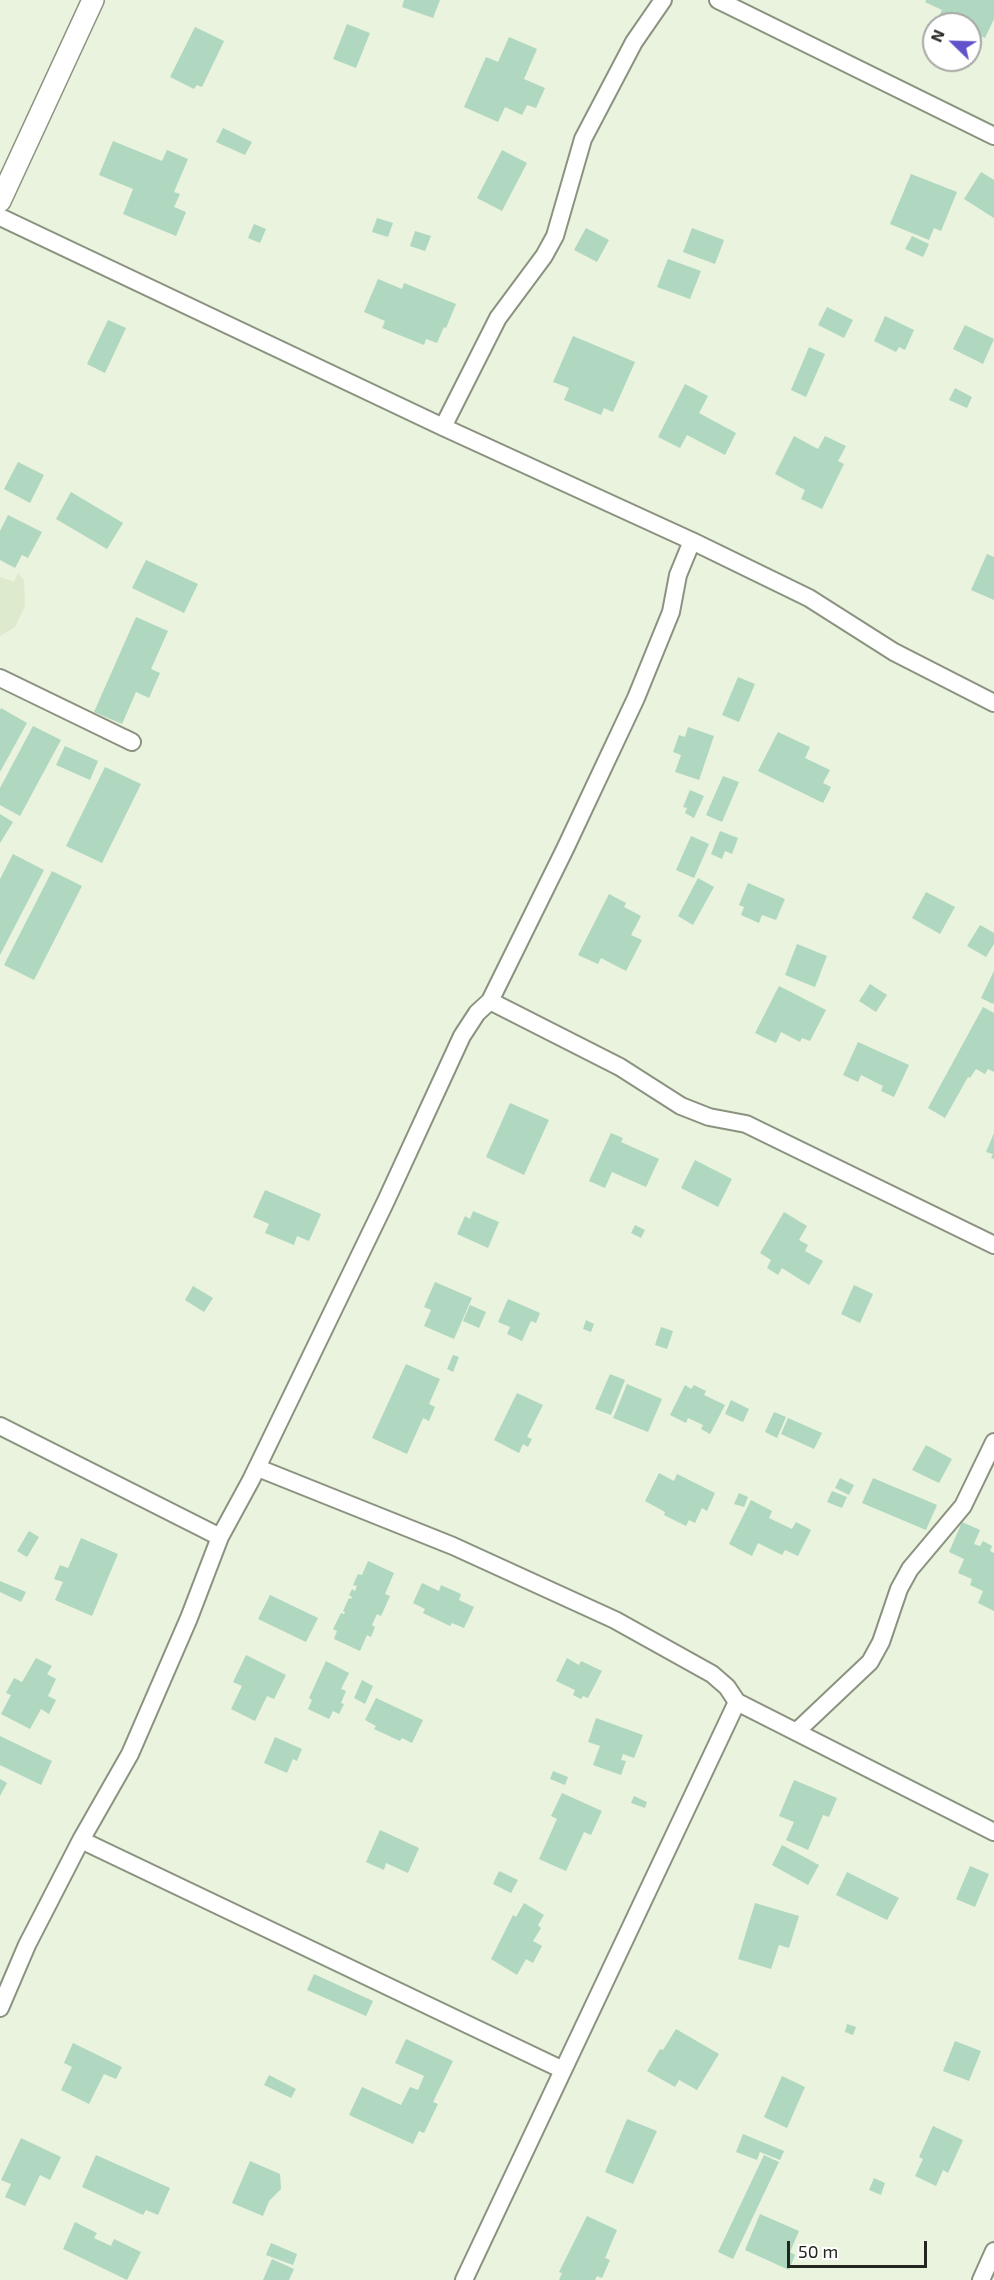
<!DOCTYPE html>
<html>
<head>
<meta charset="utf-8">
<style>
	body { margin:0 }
	#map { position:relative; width:994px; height:2280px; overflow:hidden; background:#e9f3dd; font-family:"Exo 2",sans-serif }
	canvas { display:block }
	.north { position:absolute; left:922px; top:12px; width:60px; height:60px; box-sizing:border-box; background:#fff; border:2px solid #a7a8a5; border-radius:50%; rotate:293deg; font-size:16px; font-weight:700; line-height:24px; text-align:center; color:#22261e }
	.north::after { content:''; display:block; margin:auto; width:21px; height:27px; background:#6152cb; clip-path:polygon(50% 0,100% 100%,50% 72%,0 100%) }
	.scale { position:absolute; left:787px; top:2241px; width:140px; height:27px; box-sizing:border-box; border:3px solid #22261e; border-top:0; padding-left:8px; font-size:18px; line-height:21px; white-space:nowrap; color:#22261e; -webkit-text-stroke:4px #fff; paint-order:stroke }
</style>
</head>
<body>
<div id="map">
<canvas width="994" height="2280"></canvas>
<div class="north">N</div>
<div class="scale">50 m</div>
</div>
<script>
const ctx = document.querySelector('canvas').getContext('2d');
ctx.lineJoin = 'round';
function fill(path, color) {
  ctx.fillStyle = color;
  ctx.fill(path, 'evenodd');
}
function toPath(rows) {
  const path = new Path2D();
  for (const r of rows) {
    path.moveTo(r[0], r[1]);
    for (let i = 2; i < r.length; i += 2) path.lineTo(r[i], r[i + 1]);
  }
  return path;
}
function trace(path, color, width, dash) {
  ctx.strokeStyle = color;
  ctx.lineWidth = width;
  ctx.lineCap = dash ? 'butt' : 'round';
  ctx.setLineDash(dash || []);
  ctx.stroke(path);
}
fill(toPath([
	[18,573,24,580,25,606,15,627,0,636,0,577,14,582]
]), '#ddeacd');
fill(toPath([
	[404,0,440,0,433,18,402,7],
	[926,0,994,0,994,19,985,38,970,31,974,23,963,18,960,24,946,24,937,20,942,10,925,2],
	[347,24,370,33,356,68,333,59],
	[195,27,224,41,202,87,197,85,194,89,170,77],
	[509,37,537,49,524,79,545,88,536,108,527,105,522,115,505,107,498,122,464,107,486,57,498,62],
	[223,128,252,142,245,155,216,142],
	[113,141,162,161,167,150,188,159,174,192,180,194,174,207,186,212,176,236,123,214,133,189,99,175],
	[502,150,527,163,502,211,477,198],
	[981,172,994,180,994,218,964,199],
	[911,174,957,192,941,231,934,228,929,240,890,224],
	[377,218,393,223,388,237,372,232],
	[254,224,266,229,260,243,248,238],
	[586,228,609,240,597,262,574,250],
	[692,228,724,240,715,264,683,252],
	[415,231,431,236,425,251,410,246],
	[912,236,929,244,923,257,905,249],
	[668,259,701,271,690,299,657,287],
	[378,279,402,289,404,283,456,304,446,328,444,327,437,343,426,339,424,345,382,328,385,321,364,312],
	[827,307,853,320,844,338,818,325],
	[885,316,914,330,905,350,899,347,896,352,874,341],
	[108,320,126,328,105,373,87,364],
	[965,325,994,339,983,364,953,349],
	[573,336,635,362,613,412,604,408,601,415,564,400,569,388,553,382],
	[809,347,825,354,806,397,791,390],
	[685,384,708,396,699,413,736,433,725,455,687,435,680,448,658,437],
	[955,388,972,397,967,408,949,400],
	[794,436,818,449,825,436,846,446,838,461,844,464,822,509,801,499,805,490,775,474],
	[18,462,44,475,30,503,4,489],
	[71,492,123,523,107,549,56,519],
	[8,515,42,532,28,558,22,555,15,568,0,560,0,531],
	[987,554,994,557,994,600,971,590],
	[146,560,198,584,184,613,132,588],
	[136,617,168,631,151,669,160,673,149,698,136,692,122,724,94,712],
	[738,677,755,684,739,722,722,715],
	[1,708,27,723,0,772,0,710],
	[33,726,61,740,20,816,0,805,0,788],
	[688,727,714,736,699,780,675,772,681,755,673,752,679,735,685,737],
	[778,732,810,747,805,758,830,770,823,783,831,787,823,803,758,771],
	[65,746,98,761,90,780,56,765],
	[105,767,141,784,102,863,66,846],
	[723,776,739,782,722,822,706,815],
	[690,790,704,796,694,818,685,813,687,808,683,807],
	[0,814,13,822,0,843],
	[720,831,738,838,732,854,725,851,722,859,711,854],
	[691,836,709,844,694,878,676,870],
	[13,854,44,870,0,955,0,879],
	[52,871,82,886,34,980,4,965],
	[698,878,714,887,693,925,678,916],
	[748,883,785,899,776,920,762,915,759,923,741,915,744,907,739,905],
	[926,892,955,907,940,934,912,918],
	[609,894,626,903,624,907,641,916,631,935,642,940,626,971,601,958,598,964,578,955],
	[980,925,994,933,994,944,986,957,967,946],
	[797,944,827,956,815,987,785,975],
	[994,971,994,1002,993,1004,981,998],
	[870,984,887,995,876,1012,859,1001],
	[779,986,826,1010,810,1041,802,1038,800,1042,781,1032,776,1043,755,1033],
	[983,1007,994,1013,994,1072,988,1069,985,1074,976,1069,970,1078,968,1077,945,1118,928,1108],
	[858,1042,909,1065,894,1097,881,1091,883,1086,861,1075,858,1082,843,1075],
	[510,1103,549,1120,524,1175,486,1157],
	[611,1133,623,1138,621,1142,659,1159,646,1187,612,1172,605,1188,589,1181],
	[994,1133,994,1159,991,1158,993,1154,986,1152],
	[695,1160,732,1179,718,1207,681,1188],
	[265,1190,321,1214,309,1241,297,1236,294,1245,265,1233,269,1224,253,1217],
	[473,1211,499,1222,488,1248,457,1234,465,1216,470,1219],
	[784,1212,807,1226,799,1240,808,1245,805,1251,823,1261,809,1285,782,1268,778,1275,767,1268,771,1260,760,1253],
	[635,1225,645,1230,641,1238,631,1233],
	[435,1282,472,1298,454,1339,424,1326,431,1310,424,1307],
	[854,1285,873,1294,860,1323,841,1314],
	[193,1286,213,1298,204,1312,185,1300],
	[508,1299,540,1313,536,1323,531,1321,522,1341,507,1334,510,1327,498,1322],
	[470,1305,486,1312,479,1328,463,1321],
	[586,1320,594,1324,591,1332,583,1329],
	[661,1327,673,1331,667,1349,655,1345],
	[453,1355,459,1357,453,1372,447,1369],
	[406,1364,440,1379,429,1404,435,1407,429,1421,423,1418,407,1454,372,1438],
	[610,1374,625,1380,611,1415,595,1409],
	[627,1384,662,1399,648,1432,613,1418],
	[685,1385,691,1389,694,1385,706,1391,704,1395,725,1405,710,1434,701,1429,703,1425,688,1418,686,1423,670,1415],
	[517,1393,543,1405,527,1437,532,1439,528,1447,523,1444,519,1453,494,1440],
	[731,1400,749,1409,743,1422,725,1414],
	[774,1412,786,1417,777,1438,765,1432],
	[788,1418,822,1433,814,1449,781,1434],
	[926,1445,952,1459,939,1483,912,1470],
	[659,1473,674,1481,677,1474,715,1493,707,1511,702,1508,695,1523,689,1520,686,1526,664,1515,665,1512,645,1501],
	[840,1478,854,1485,849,1495,835,1488],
	[873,1478,937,1505,926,1530,862,1503],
	[832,1491,847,1497,842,1508,827,1502],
	[739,1493,748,1497,744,1507,734,1504],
	[751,1500,772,1511,769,1518,792,1529,796,1522,811,1530,798,1556,785,1550,782,1555,758,1543,752,1556,729,1544],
	[962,1522,980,1530,974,1544,980,1546,983,1541,992,1546,990,1551,994,1553,994,1611,978,1603,983,1591,970,1585,972,1579,958,1573,964,1559,949,1552],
	[29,1531,39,1537,27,1557,17,1551],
	[81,1538,118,1554,92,1616,55,1600,63,1582,54,1579,60,1565,68,1568],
	[368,1561,394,1573,385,1594,390,1596,381,1616,377,1614,372,1625,375,1627,371,1637,367,1635,360,1651,334,1639,337,1631,333,1629,341,1613,344,1614,345,1612,343,1611,349,1598,351,1599,352,1597,349,1595,352,1589,355,1591,357,1586,353,1585,358,1574,362,1575],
	[0,1581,26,1592,21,1602,0,1592],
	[422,1583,439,1591,441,1585,461,1594,459,1600,474,1607,464,1628,452,1623,450,1626,423,1613,425,1609,413,1603],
	[270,1595,318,1618,306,1642,258,1619],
	[246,1655,286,1675,274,1699,267,1696,255,1721,231,1709,242,1686,233,1682],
	[36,1658,52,1666,47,1674,56,1679,48,1696,56,1700,49,1714,41,1709,30,1729,1,1714,11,1695,6,1693,14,1678,22,1682],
	[567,1658,579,1665,581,1661,602,1671,588,1698,583,1696,581,1699,573,1695,575,1690,556,1681],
	[326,1661,349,1673,341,1689,346,1691,341,1703,344,1704,339,1714,333,1711,329,1719,308,1709,312,1700,309,1698],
	[362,1680,373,1686,365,1704,354,1698],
	[376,1698,423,1720,412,1743,402,1738,400,1741,374,1729,376,1726,365,1720],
	[596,1718,643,1735,634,1758,623,1754,621,1760,626,1761,621,1775,593,1765,600,1746,588,1742],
	[0,1736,52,1761,41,1785,0,1765],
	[275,1737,302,1749,297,1761,293,1759,287,1773,264,1763],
	[553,1771,568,1777,565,1785,550,1779],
	[0,1779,7,1783,0,1796],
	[794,1780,837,1798,829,1817,823,1815,808,1850,786,1840,794,1822,779,1816],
	[562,1793,602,1811,591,1835,584,1832,566,1871,539,1859,557,1819,551,1816],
	[634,1796,647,1802,645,1808,631,1803],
	[380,1830,419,1848,408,1873,386,1863,384,1870,366,1862],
	[782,1845,819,1865,808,1885,772,1865],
	[970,1866,989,1874,975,1907,956,1899],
	[499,1871,518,1880,511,1893,493,1884],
	[847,1872,899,1898,887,1920,836,1895],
	[524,1903,544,1915,538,1925,541,1928,533,1941,542,1946,533,1963,526,1959,517,1975,491,1959,513,1915,516,1917],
	[755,1903,799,1916,789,1948,779,1945,771,1969,738,1959],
	[314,1974,373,2001,366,2016,307,1990],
	[847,2024,856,2027,853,2035,845,2032],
	[676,2029,719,2054,697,2090,679,2080,675,2087,647,2071,660,2049,663,2050],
	[406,2039,453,2061,433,2102,438,2104,424,2133,419,2131,413,2144,349,2115,362,2087,401,2105,410,2087,418,2090,424,2076,395,2063],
	[955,2041,981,2051,969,2081,943,2071],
	[73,2043,122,2067,116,2079,104,2074,89,2104,61,2090,72,2067,64,2063],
	[269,2075,296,2089,291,2098,264,2085],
	[782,2076,805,2087,787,2128,764,2117],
	[627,2119,657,2131,633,2184,605,2172],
	[933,2126,963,2140,948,2173,943,2170,936,2186,915,2176,923,2159,919,2157],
	[743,2134,784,2151,780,2160,760,2152,757,2160,736,2152],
	[21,2138,61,2157,50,2180,40,2175,25,2206,5,2197,11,2184,1,2180],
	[96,2155,170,2188,158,2215,146,2210,143,2215,82,2187],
	[764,2155,779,2162,733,2259,718,2252],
	[250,2161,280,2174,281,2189,269,2201,263,2216,232,2203],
	[874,2178,885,2183,881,2195,869,2190],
	[760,2214,799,2231,790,2252,795,2255,789,2270,745,2250],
	[587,2216,617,2230,605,2258,610,2260,602,2278,597,2276,595,2280,559,2280,562,2273,559,2272],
	[75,2222,97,2233,94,2238,111,2246,114,2239,141,2252,127,2280,63,2249],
	[271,2243,297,2254,293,2265,266,2255],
	[272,2259,294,2269,289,2280,263,2280]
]), '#b0d7c0');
const minor = toPath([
	[718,0,994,136],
	[0,217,443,427,692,541,809,598,894,652,994,703],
	[443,427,498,318,544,256,555,236,583,139,634,42,663,0],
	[0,678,132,742,124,738],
	[490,1001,620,1067,681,1106,709,1117,746,1124,994,1245],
	[0,1426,220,1537],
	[258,1468,453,1546,615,1620,712,1674,727,1687,737,1702],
	[796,1732,870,1662,881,1642,899,1589,910,1569,963,1506,994,1442],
	[81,1840,563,2070],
	[0,2008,27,1945,81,1840,130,1754,189,1618,220,1537,251,1480,385,1203,462,1036,477,1013,490,1001,565,849,636,698,671,612,678,575,692,541],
	[464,2280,737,1702,994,1832],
	[981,2280,994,2251]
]);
const tertiary = toPath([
	[0,201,93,0]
]);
trace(minor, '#8a937f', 20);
trace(tertiary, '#8a937f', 24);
trace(minor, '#fff', 16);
trace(tertiary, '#fff', 21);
</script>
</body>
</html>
